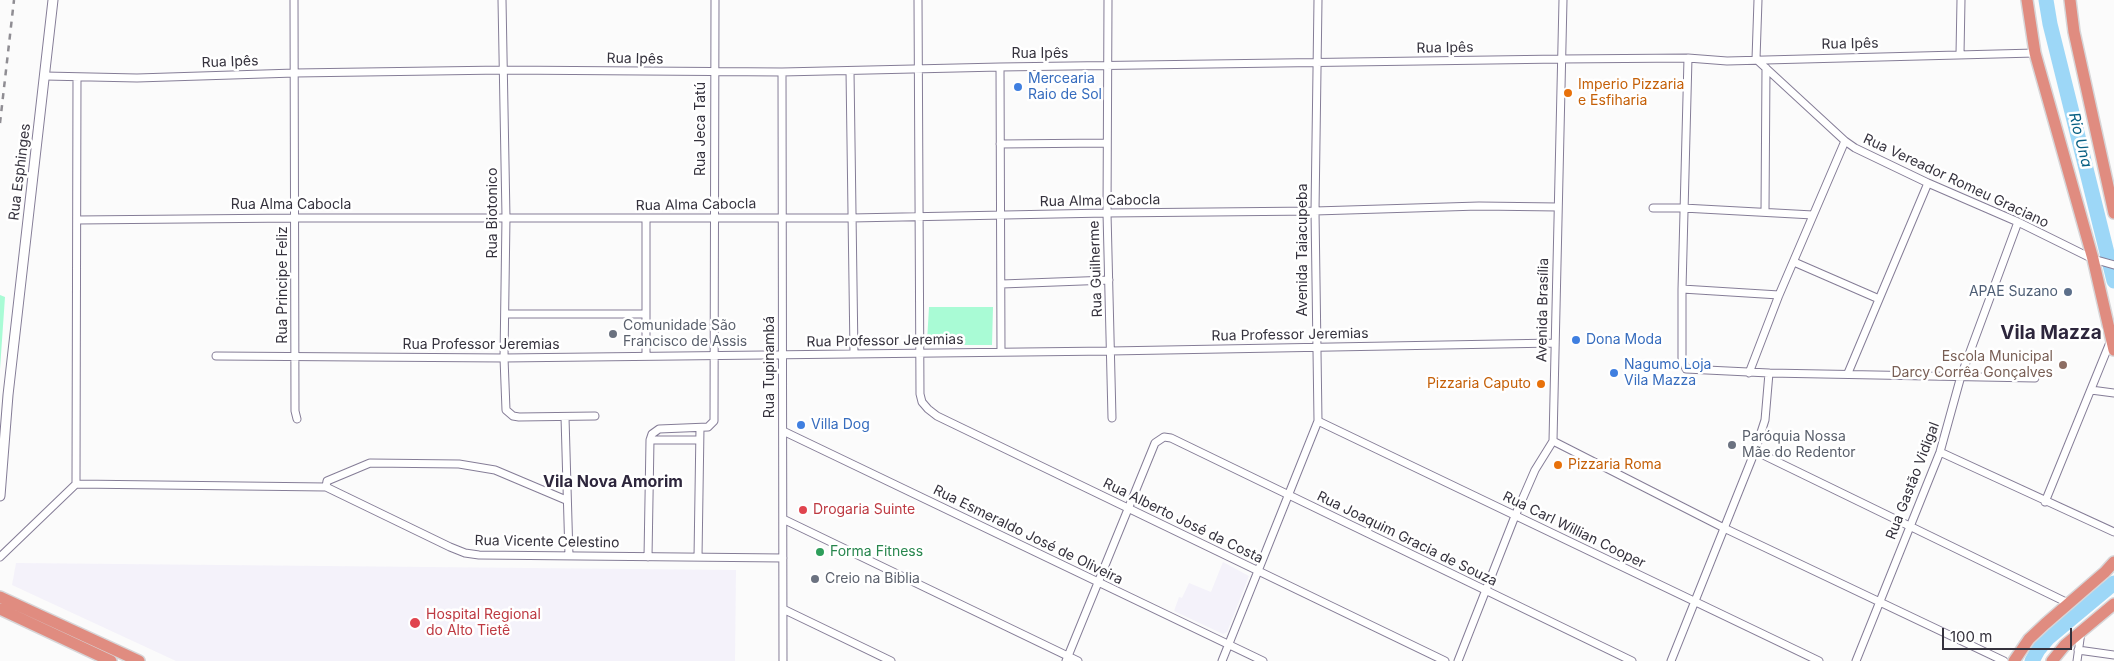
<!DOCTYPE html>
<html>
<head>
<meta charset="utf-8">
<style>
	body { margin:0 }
	#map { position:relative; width:2114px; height:661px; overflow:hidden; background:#fbfbfb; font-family:Inter,sans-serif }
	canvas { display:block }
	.scale { position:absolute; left:1942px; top:628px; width:130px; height:22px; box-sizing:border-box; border:2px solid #35323d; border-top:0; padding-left:6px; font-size:15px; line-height:18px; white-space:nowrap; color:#35323d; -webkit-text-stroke:4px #fff; paint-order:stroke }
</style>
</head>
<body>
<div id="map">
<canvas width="2114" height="661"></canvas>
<div class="scale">100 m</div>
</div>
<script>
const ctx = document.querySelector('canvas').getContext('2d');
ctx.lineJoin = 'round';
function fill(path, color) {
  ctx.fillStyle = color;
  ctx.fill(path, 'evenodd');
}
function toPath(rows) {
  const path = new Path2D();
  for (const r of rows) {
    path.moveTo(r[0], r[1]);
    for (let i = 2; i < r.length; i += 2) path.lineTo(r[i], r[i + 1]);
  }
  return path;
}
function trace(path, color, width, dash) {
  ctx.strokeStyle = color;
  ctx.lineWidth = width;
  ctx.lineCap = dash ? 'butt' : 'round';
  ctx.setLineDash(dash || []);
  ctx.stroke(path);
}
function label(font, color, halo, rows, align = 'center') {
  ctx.font = font + ' Inter,sans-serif';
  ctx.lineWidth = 5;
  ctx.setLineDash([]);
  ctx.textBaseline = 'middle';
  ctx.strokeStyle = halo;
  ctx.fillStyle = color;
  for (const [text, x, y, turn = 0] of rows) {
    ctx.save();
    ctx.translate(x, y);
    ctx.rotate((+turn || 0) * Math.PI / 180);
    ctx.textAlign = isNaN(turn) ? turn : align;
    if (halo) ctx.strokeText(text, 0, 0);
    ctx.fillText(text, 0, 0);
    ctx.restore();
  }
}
fill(toPath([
	[1223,562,1249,576,1227,632,1223,634,1174,611,1179,597,1182,598,1189,583,1211,592],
	[16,563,736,570,735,661,176,661,12,585]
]), '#f4f2fa');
fill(toPath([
	[0,295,5,297,0,369],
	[929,307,993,307,992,345,929,345,927,342]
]), '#a9fbd5');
trace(toPath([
	[2046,0,2050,24,2114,281],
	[2032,661,2038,650,2048,638,2114,583]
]), '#9dd7f7', 15);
const minor = toPath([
	[294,0,295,411,297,419],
	[502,0,506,217,504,358,506,410,513,416,519,417,595,416],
	[918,0,920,394,922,402,928,409,937,416,1445,661],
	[1108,0,1107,213,1112,418],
	[1758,0,1756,59,1845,141,1855,148,1928,183,2018,222,2093,259,2114,265],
	[1960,54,1961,0],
	[1688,58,1682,289,1682,358,1686,369,1769,373,2035,378],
	[1000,67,1001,352],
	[850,71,854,354],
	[782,72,783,661],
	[45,76,137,78,295,73,503,70,782,72,1000,67,1561,59,1688,58,1727,61,2035,53],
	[1000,144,1107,143],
	[1653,208,1683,208,1813,215],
	[1765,211,1766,68],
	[77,220,295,218,851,218,1107,213,1315,211,1479,206,1558,207],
	[1794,262,1879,299],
	[1002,284,1109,280],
	[1682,289,1779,295],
	[505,314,646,314],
	[216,356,504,358,1110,351,1555,343],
	[646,356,646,218],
	[1749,373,1779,295,1845,141],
	[1848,373,1928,183],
	[2091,390,2114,393],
	[565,417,569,556],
	[1318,421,1819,661],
	[783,431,1263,661],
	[650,440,699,440],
	[1553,441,1724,528,2004,661],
	[1755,451,2068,603],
	[1940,452,2114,532],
	[76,484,77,77],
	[326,487,327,481,370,463,459,464,495,470,566,500],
	[2045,502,2111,340],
	[783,519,1078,661],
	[0,557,76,484,326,487,450,547,465,553,479,555,783,558],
	[648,557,650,440,652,434,659,429,708,427,714,421,715,0],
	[698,557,700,428],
	[783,609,891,661],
	[2078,650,2114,655],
	[1066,661,1155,443,1164,437,1171,438,1632,661],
	[1222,661,1318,421,1315,211,1318,0],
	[1458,661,1515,516,1535,470,1553,441,1563,0],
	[1671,661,1755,451,1765,420,1769,373],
	[1856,661,1940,452,1961,376,2018,222],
	[2077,661,2081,632]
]);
const tertiary = toPath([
	[0,496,8,395,53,0]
]);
const trunk = toPath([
	[2027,0,2035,53,2093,259,2114,350],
	[2070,0,2074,32,2114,213],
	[0,597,139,661],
	[0,609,111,661],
	[2014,661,2029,639,2045,624,2105,572,2114,562],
	[2052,661,2065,645,2114,604]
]);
trace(minor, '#857d97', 9);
trace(tertiary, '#857d97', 11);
trace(trunk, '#d7d6d8', 14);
trace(minor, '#fff', 7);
trace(tertiary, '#fff', 9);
trace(trunk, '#e08c80', 11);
trace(toPath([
	[0,123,14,0]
]), '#8f8d93', 2.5, [6, 6]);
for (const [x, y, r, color] of [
	[1018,87,5,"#3f7fe0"],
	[1568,93,5,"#e8710a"],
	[2068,292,5,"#5c6f8a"],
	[613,334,5,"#6b7280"],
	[1576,340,5,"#3f7fe0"],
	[2063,365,5,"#8d6e63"],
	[1614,373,5,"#3f7fe0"],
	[1541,384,5,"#e8710a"],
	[801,425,5,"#3f7fe0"],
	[1732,445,5,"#6b7280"],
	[1558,465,5,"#e8710a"],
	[803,510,5,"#e0444e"],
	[820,552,5,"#2e9e5b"],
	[815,579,5,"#6b7280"],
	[415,623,6,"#e0444e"]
]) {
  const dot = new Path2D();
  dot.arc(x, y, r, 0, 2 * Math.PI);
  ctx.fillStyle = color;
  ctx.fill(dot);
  trace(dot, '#fff', 2);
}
label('14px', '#35323d', '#fff', [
	["Rua Ipês",1850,44,-1],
	["Rua Ipês",1445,48,-1],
	["Rua Ipês",1040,54],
	["Rua Ipês",635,59,1],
	["Rua Ipês",230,62,-2],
	["Rua Jeca Tatú",701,129,-90],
	["Rua Esphinges",20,172,-83],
	["Rua Vereador Romeu Graciano",1956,181,25],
	["Rua Alma Cabocla",1100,201,-1],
	["Rua Alma Cabocla",291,205],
	["Rua Alma Cabocla",696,205,-1],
	["Rua Biotonico",493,213,-90],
	["Avenida Taiacupeba",1303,250,-90],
	["Rua Guilherme",1096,269,-92],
	["Rua Principe Feliz",283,285,-90],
	["Avenida Brasília",1543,310,-89],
	["Rua Professor Jeremias",1290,335,-1],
	["Rua Professor Jeremias",885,341,-1],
	["Rua Professor Jeremias",481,345],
	["Rua Tupinambá",770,367,-90],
	["Rua Gastão Vidigal",1913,481,-69],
	["Rua Alberto José da Costa",1183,521,26],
	["Rua Carl Willian Cooper",1574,530,26],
	["Rua Esmeraldo José de Oliveira",1028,535,26],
	["Rua Joaquim Gracia de Souza",1407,539,26],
	["Rua Vicente Celestino",547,542,1]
]);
label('14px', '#366cbe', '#fff', [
	["Mercearia",1028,79],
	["Raio de Sol",1028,95],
	["Dona Moda",1586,340],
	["Nagumo Loja",1624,365],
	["Vila Mazza",1624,381],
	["Villa Dog",811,425]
], 'left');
label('14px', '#c56008', '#fff', [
	["Imperio Pizzaria",1578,85],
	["e Esfiharia",1578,101],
	["Pizzaria Caputo",1531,384,"right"],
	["Pizzaria Roma",1568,465]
], 'left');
label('14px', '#4e5e75', '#fff', [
	["APAE Suzano",2058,292]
], 'right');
label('14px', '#5b616d', '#fff', [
	["Comunidade São",623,326],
	["Francisco de Assis",623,342],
	["Paróquia Nossa",1742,437],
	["Mãe do Redentor",1742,453],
	["Creio na Biblia",825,579]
], 'left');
label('14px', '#785e54', '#fff', [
	["Escola Municipal",2053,357],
	["Darcy Corrêa Gonçalves",2053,373]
], 'right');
label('14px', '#be3a42', '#fff', [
	["Drogaria Suinte",813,510],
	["Hospital Regional",426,615],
	["do Alto Tietê",426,631]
], 'left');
label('14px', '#27864d', '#fff', [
	["Forma Fitness",830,552]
], 'left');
label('italic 15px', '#075f83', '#fff', [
	["Rio Una",2080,140,76]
]);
label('bold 16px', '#2d263c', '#fff', [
	["Vila Nova Amorim",613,482]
]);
label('bold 19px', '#2d263c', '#fff', [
	["Vila Mazza",2051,333]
]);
</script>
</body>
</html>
